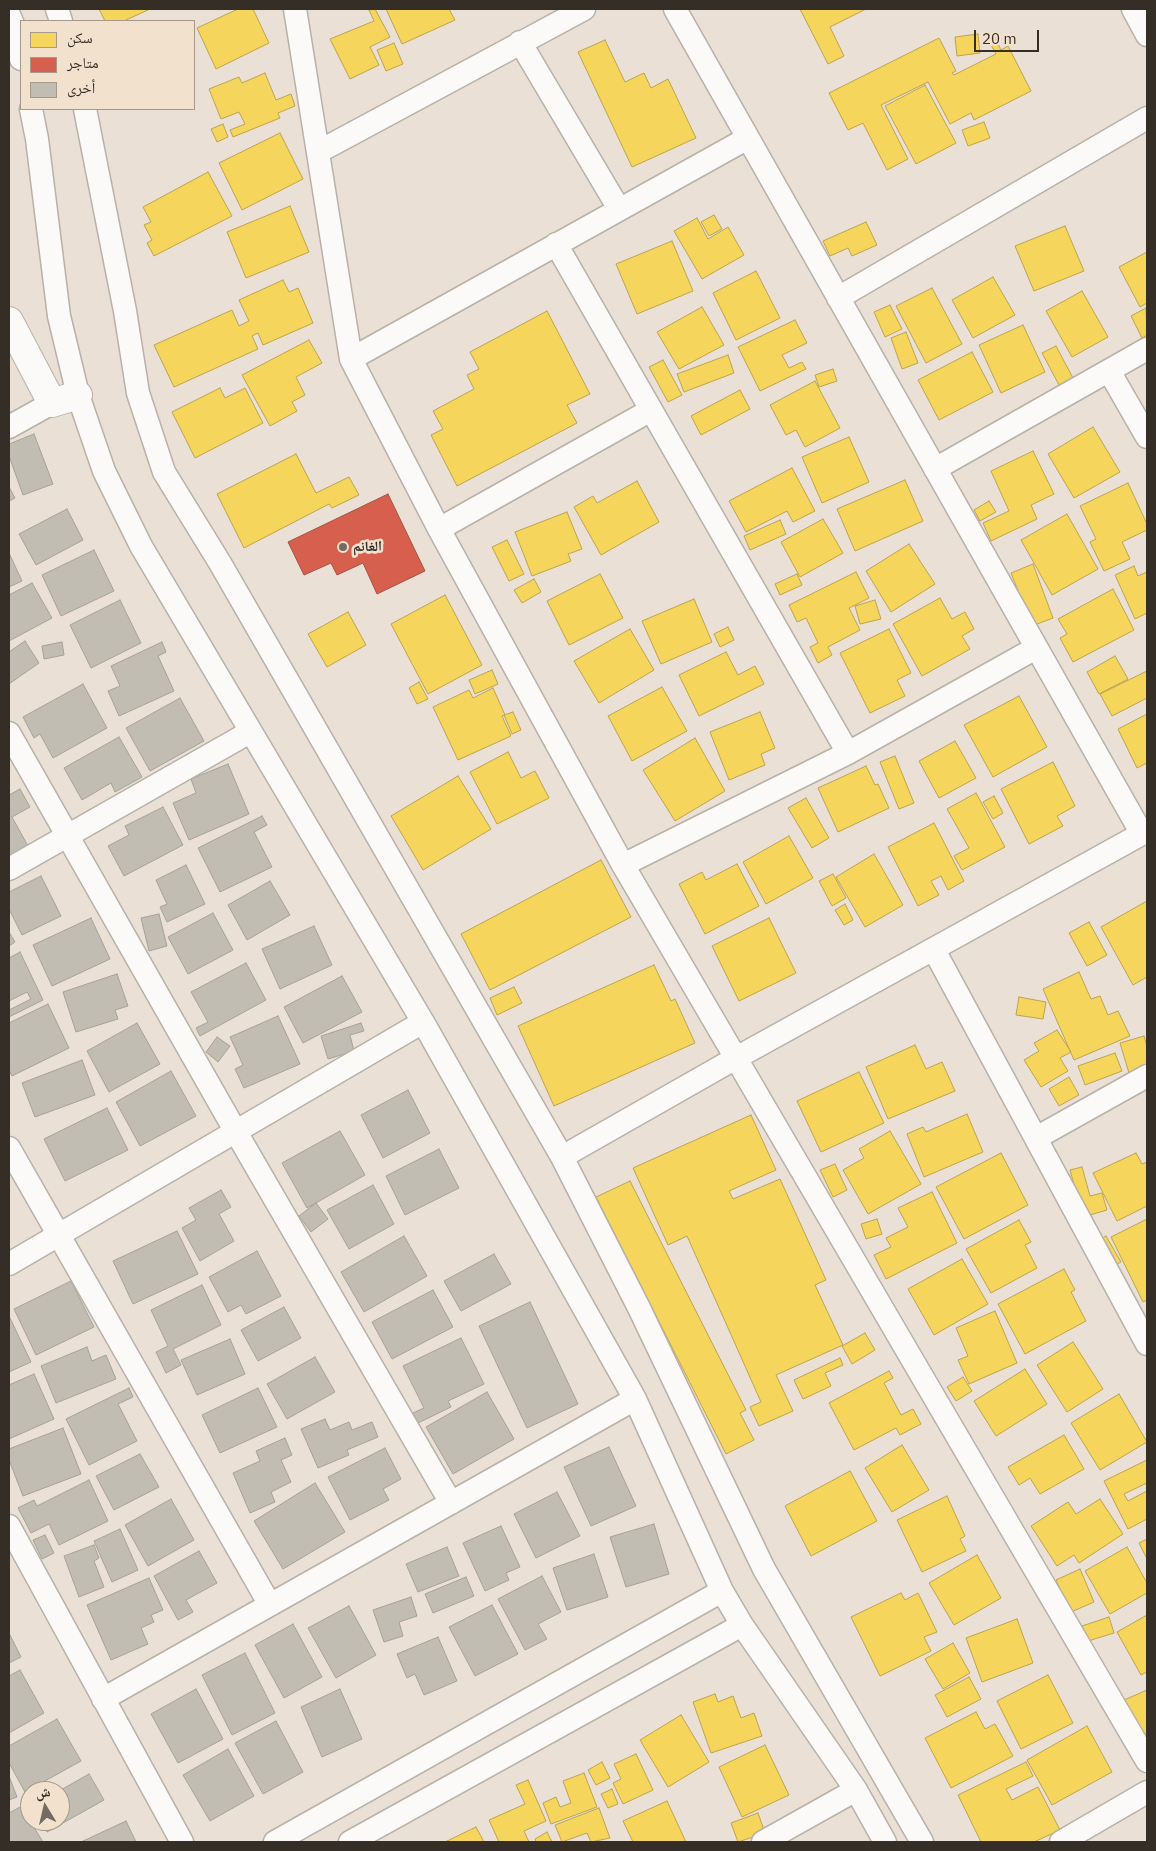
<!DOCTYPE html>
<html>
<head>
<meta charset="utf-8">
<style>
	body { margin:0 }
	#map { position:relative; width:1156px; height:1851px; overflow:hidden; background:#eae0d5; font-family:"IBM Plex Sans","Noto Naskh Arabic",sans-serif }
	canvas { display:block }
	.frame { position:absolute; inset:0; border:10px solid #352e27; pointer-events:none }
	.legend { position:absolute; left:20px; top:20px; width:175px; height:90px; box-sizing:border-box; background:#f2e1cd; border:1px solid #a6998b; margin:0; padding:6px 9px; list-style:none; font-size:15px; color:#352e27 }
	.legend li { display:flex; align-items:center; gap:10px; height:25px }
	.legend b { width:25px; border:1px solid #a6998b }
	.north { position:absolute; left:20px; top:1781px; width:50px; height:50px; box-sizing:border-box; background:#f2e1cd; border:1px solid #a6998b; border-radius:50%; rotate:351deg; font-size:14px; font-weight:700; line-height:20px; text-align:center; color:#352e27 }
	.north::after { content:''; display:block; margin:auto; width:18px; height:22px; background:#746c64; clip-path:polygon(50% 0,100% 100%,50% 72%,0 100%) }
	.scale { position:absolute; left:974px; top:30px; width:65px; height:22px; box-sizing:border-box; border:2px solid #352e27; border-top:0; padding-left:6px; font-size:15px; line-height:18px; white-space:nowrap; color:#352e27; -webkit-text-stroke:4px #f2e1cd; paint-order:stroke }
</style>
</head>
<body>
<div id="map">
<canvas width="1156" height="1851"></canvas>
<div class="frame"></div>
<ul class="legend">
<li><b style="height:14px;background:#f6d55c"></b>سكن</li>
<li><b style="height:14px;background:#d6604d"></b>متاجر</li>
<li><b style="height:14px;background:#c2bdb3"></b>أخرى</li>
</ul>
<div class="north">ش</div>
<div class="scale">20 m</div>
</div>
<script>
const ctx = document.querySelector('canvas').getContext('2d');
ctx.lineJoin = 'round';
function fill(path, color) {
  ctx.fillStyle = color;
  ctx.fill(path, 'evenodd');
}
function toPath(rows) {
  const path = new Path2D();
  for (const r of rows) {
    path.moveTo(r[0], r[1]);
    for (let i = 2; i < r.length; i += 2) path.lineTo(r[i], r[i + 1]);
  }
  return path;
}
function trace(path, color, width, dash) {
  ctx.strokeStyle = color;
  ctx.lineWidth = width;
  ctx.lineCap = dash ? 'butt' : 'round';
  ctx.setLineDash(dash || []);
  ctx.stroke(path);
}
function label(font, color, halo, rows, align = 'center') {
  ctx.font = font + ' "IBM Plex Sans","Noto Naskh Arabic",sans-serif';
  ctx.lineWidth = 5;
  ctx.setLineDash([]);
  ctx.textBaseline = 'middle';
  ctx.strokeStyle = halo;
  ctx.fillStyle = color;
  for (const [text, x, y, turn = 0] of rows) {
    ctx.save();
    ctx.translate(x, y);
    ctx.rotate((+turn || 0) * Math.PI / 180);
    ctx.textAlign = isNaN(turn) ? turn : align;
    if (halo) ctx.strokeText(text, 0, 0);
    ctx.fillText(text, 0, 0);
    ctx.restore();
  }
}
const homes = toPath([
	[99,9,150,9,124,21,105,21,99,9],
	[238,9,253,9,269,43,216,69,197,28,238,9],
	[375,9,390,37,370,47,379,65,350,79,330,39,374,21,369,10,375,9],
	[386,9,449,9,455,20,402,44,386,9],
	[800,9,866,9,830,27,844,56,828,64,800,9],
	[978,34,980,53,957,56,955,37,978,34],
	[994,35,1001,50,1008,46,1031,91,974,120,971,113,950,124,928,82,881,105,908,159,887,170,863,123,848,130,829,93,939,38,956,71,952,73,954,75,996,54,987,38,994,35],
	[605,40,625,82,644,73,651,88,668,79,696,138,632,167,578,52,605,40],
	[394,43,403,64,386,71,377,50,394,43],
	[265,73,276,100,291,94,295,106,278,113,280,118,233,137,230,130,245,124,239,112,221,119,209,89,239,77,242,83,265,73],
	[925,85,956,143,916,164,885,106,925,85],
	[984,122,990,138,968,146,962,130,984,122],
	[223,124,228,137,217,142,211,129,223,124],
	[280,133,303,179,242,210,219,163,280,133],
	[208,172,232,216,154,256,147,243,152,240,144,225,151,222,143,207,208,172],
	[290,206,309,252,246,278,227,232,290,206],
	[714,215,722,229,709,236,701,222,714,215],
	[697,218,708,239,728,227,744,255,702,279,674,231,697,218],
	[866,222,877,245,852,256,848,248,830,256,823,241,866,222],
	[1065,226,1084,271,1034,291,1015,246,1065,226],
	[672,241,693,291,637,314,616,264,672,241],
	[1147,252,1147,303,1140,307,1119,267,1147,252],
	[756,271,780,318,736,340,713,293,756,271],
	[993,277,1015,315,973,338,952,300,993,277],
	[283,280,289,292,298,288,313,323,263,345,258,333,252,336,258,349,174,387,154,345,232,310,239,326,249,321,239,300,283,280],
	[932,288,962,344,926,363,896,306,932,288],
	[1082,291,1108,337,1072,357,1046,311,1082,291],
	[890,305,902,329,885,337,874,312,890,305],
	[702,307,724,345,679,369,657,332,702,307],
	[1146,308,1147,335,1142,338,1131,316,1146,308],
	[547,311,590,394,567,405,577,423,457,486,431,435,443,429,433,411,474,389,467,375,479,369,470,352,547,311],
	[795,320,807,343,782,355,789,368,802,362,806,369,760,391,738,347,795,320],
	[1023,325,1045,372,1001,393,979,345,1023,325],
	[906,332,918,363,902,369,891,338,906,332],
	[309,340,322,363,296,377,305,395,292,402,297,411,270,426,242,375,309,340],
	[1056,346,1073,378,1059,385,1042,353,1056,346],
	[972,352,993,392,939,420,918,380,972,352],
	[728,355,734,373,684,392,677,374,728,355],
	[663,360,682,395,668,402,649,367,663,360],
	[833,369,837,381,819,387,815,375,833,369],
	[815,381,840,428,805,447,796,430,786,435,770,405,815,381],
	[220,388,225,398,245,388,263,423,195,458,172,412,220,388],
	[740,390,750,409,701,435,691,416,740,390],
	[1093,427,1120,472,1074,498,1048,454,1093,427],
	[849,437,869,482,822,503,802,457,849,437],
	[1033,451,1054,494,1031,505,1037,519,991,541,983,523,1009,511,991,471,1033,451],
	[296,454,316,493,349,477,359,495,332,508,329,504,244,548,217,494,296,454],
	[792,468,815,511,793,522,787,511,746,532,729,501,792,468],
	[905,480,923,521,855,551,837,509,905,480],
	[637,481,659,522,601,555,574,507,593,496,597,503,637,481],
	[1128,483,1147,524,1147,530,1122,542,1130,559,1104,571,1090,542,1096,539,1080,506,1128,483],
	[989,501,996,512,980,521,974,510,989,501],
	[567,512,582,549,568,554,571,561,532,576,515,532,567,512],
	[1067,514,1098,569,1052,595,1021,540,1067,514],
	[823,519,843,553,800,577,781,542,823,519],
	[780,520,786,534,750,550,744,536,780,520],
	[507,540,524,574,509,581,492,547,507,540],
	[909,544,935,584,891,612,866,571,909,544],
	[1033,564,1053,618,1032,626,1011,573,1033,564],
	[1134,566,1138,576,1147,572,1147,613,1135,619,1115,575,1134,566],
	[856,572,869,598,849,608,860,630,828,647,832,655,818,663,810,647,818,643,806,618,797,622,789,605,856,572],
	[600,574,623,618,569,645,547,601,600,574],
	[797,574,802,585,780,595,775,584,797,574],
	[534,579,541,592,522,603,514,590,534,579],
	[1113,589,1134,630,1073,662,1060,638,1067,634,1058,619,1113,589],
	[445,595,482,665,428,694,391,624,445,595],
	[940,598,952,619,965,612,974,629,962,636,970,649,922,676,893,624,940,598],
	[694,599,712,642,661,664,642,621,694,599],
	[875,600,881,619,860,624,855,606,875,600],
	[348,612,366,645,327,667,308,634,348,612],
	[728,627,734,640,720,647,714,634,728,627],
	[630,629,654,670,599,703,574,661,630,629],
	[889,629,911,673,897,680,905,696,870,713,840,653,889,629],
	[726,652,738,675,755,666,764,684,699,716,679,675,726,652],
	[1115,656,1128,679,1099,694,1087,672,1115,656],
	[492,670,498,684,475,694,469,680,492,670],
	[1147,671,1147,698,1112,716,1100,694,1147,671],
	[419,682,428,699,417,704,409,688,419,682],
	[662,687,687,731,632,761,608,716,662,687],
	[493,688,505,715,502,716,511,736,458,760,433,707,469,690,473,698,493,688],
	[1019,696,1047,747,993,777,964,725,1019,696],
	[513,712,521,730,512,734,504,715,513,712],
	[760,712,775,748,761,754,765,765,729,780,710,732,760,712],
	[1147,714,1147,763,1137,768,1118,729,1147,714],
	[695,738,725,791,675,821,643,770,695,738],
	[955,741,976,778,939,798,919,761,955,741],
	[508,752,521,778,535,771,549,798,497,824,470,772,508,752],
	[895,756,914,803,899,809,880,762,895,756],
	[1053,762,1075,806,1057,816,1063,826,1029,844,1001,789,1053,762],
	[866,766,875,785,878,784,889,808,838,832,818,788,866,766],
	[458,776,491,829,423,870,391,816,458,776],
	[976,793,1005,847,962,870,954,856,969,848,947,809,976,793],
	[994,796,1003,813,993,819,983,802,994,796],
	[806,798,829,838,812,848,788,808,806,798],
	[934,823,964,881,948,890,941,876,931,881,939,895,918,906,888,847,934,823],
	[789,836,813,878,766,904,743,862,789,836],
	[874,854,903,905,865,927,836,877,874,854],
	[601,860,631,917,490,990,461,934,601,860],
	[737,864,759,906,705,934,679,884,702,872,706,880,737,864],
	[833,874,846,898,832,906,819,881,833,874],
	[1147,901,1147,977,1133,985,1101,927,1147,901],
	[845,904,853,920,844,925,835,910,845,904],
	[769,918,796,973,739,1001,712,946,769,918],
	[1089,922,1107,955,1087,966,1069,933,1089,922],
	[654,965,671,1001,675,999,695,1043,554,1106,518,1026,654,965],
	[1079,972,1091,999,1100,996,1108,1015,1118,1011,1130,1036,1074,1060,1043,989,1079,972],
	[514,987,522,1003,497,1015,490,998,514,987],
	[1019,997,1046,1002,1043,1019,1016,1015,1019,997],
	[1057,1030,1071,1052,1060,1058,1068,1071,1041,1087,1024,1060,1039,1051,1034,1043,1057,1030],
	[1144,1036,1147,1047,1147,1068,1129,1073,1120,1043,1144,1036],
	[915,1045,926,1069,942,1062,955,1091,888,1119,866,1067,915,1045],
	[1115,1053,1122,1071,1085,1085,1078,1066,1115,1053],
	[859,1072,884,1123,821,1152,797,1101,859,1072],
	[1069,1077,1079,1095,1059,1106,1049,1089,1069,1077],
	[967,1114,983,1152,924,1177,907,1134,923,1127,926,1132,967,1114],
	[751,1115,776,1170,729,1191,733,1199,780,1179,826,1280,815,1285,843,1345,776,1375,793,1411,759,1426,750,1407,761,1402,687,1236,668,1245,633,1168,751,1115],
	[890,1131,921,1184,868,1214,843,1170,864,1158,859,1149,890,1131],
	[1001,1153,1028,1205,964,1239,936,1187,1001,1153],
	[1136,1153,1142,1164,1147,1162,1147,1206,1117,1221,1093,1173,1136,1153],
	[835,1164,847,1190,833,1197,820,1170,835,1164],
	[1082,1167,1090,1196,1102,1193,1107,1210,1083,1217,1070,1170,1082,1167],
	[630,1181,746,1410,740,1413,754,1440,726,1454,596,1197,630,1181],
	[932,1192,957,1243,886,1279,874,1255,891,1247,886,1238,908,1227,898,1208,932,1192],
	[877,1219,882,1234,866,1239,861,1224,877,1219],
	[1147,1219,1147,1300,1143,1302,1111,1237,1147,1219],
	[1019,1220,1031,1242,1025,1245,1037,1268,991,1293,966,1249,1019,1220],
	[1106,1236,1121,1262,1109,1268,1095,1243,1106,1236],
	[962,1259,988,1304,934,1335,908,1289,962,1259],
	[1064,1269,1075,1290,1071,1292,1086,1321,1025,1354,998,1304,1064,1269],
	[995,1311,1017,1363,969,1384,958,1360,968,1356,956,1328,995,1311],
	[865,1333,875,1350,852,1364,842,1346,865,1333],
	[1073,1342,1103,1389,1067,1412,1037,1365,1073,1342],
	[840,1358,843,1365,825,1373,831,1386,803,1399,794,1380,840,1358],
	[1025,1369,1047,1404,996,1436,974,1401,1025,1369],
	[889,1371,893,1378,884,1383,901,1415,913,1409,921,1424,900,1435,896,1428,854,1450,829,1403,889,1371],
	[963,1377,972,1391,956,1401,947,1387,963,1377],
	[1119,1394,1147,1442,1100,1470,1071,1423,1119,1394],
	[1064,1435,1084,1469,1040,1494,1030,1478,1019,1485,1008,1467,1064,1435],
	[902,1445,929,1490,892,1512,865,1468,902,1445],
	[1147,1460,1147,1483,1124,1494,1128,1501,1147,1491,1147,1519,1128,1529,1104,1481,1147,1460],
	[850,1471,877,1521,811,1556,785,1506,850,1471],
	[947,1496,965,1536,960,1539,966,1551,922,1572,897,1520,947,1496],
	[1100,1499,1123,1534,1079,1563,1074,1555,1057,1566,1031,1526,1068,1502,1076,1514,1100,1499],
	[1147,1539,1147,1559,1139,1543,1147,1539],
	[1127,1547,1147,1583,1147,1593,1110,1614,1085,1571,1127,1547],
	[977,1555,1001,1598,954,1625,929,1583,977,1555],
	[1080,1569,1094,1602,1071,1612,1056,1580,1080,1569],
	[901,1593,905,1600,918,1593,937,1632,924,1637,931,1651,880,1676,851,1617,901,1593],
	[1147,1615,1147,1672,1141,1675,1117,1632,1147,1615],
	[1109,1617,1114,1633,1088,1641,1082,1626,1109,1617],
	[1017,1619,1033,1663,982,1682,966,1638,1017,1619],
	[953,1643,970,1673,943,1689,925,1659,953,1643],
	[1048,1675,1073,1723,1021,1749,997,1701,1048,1675],
	[969,1677,981,1699,947,1717,935,1695,969,1677],
	[1147,1690,1147,1750,1124,1700,1147,1690],
	[715,1694,718,1702,733,1696,741,1718,754,1713,762,1736,711,1753,693,1702,715,1694],
	[976,1712,985,1729,995,1724,1013,1756,951,1788,925,1738,976,1712],
	[681,1715,709,1762,668,1787,640,1740,681,1715],
	[1087,1726,1112,1772,1052,1805,1027,1760,1087,1726],
	[765,1745,789,1795,742,1817,719,1767,765,1745],
	[636,1754,653,1790,623,1804,613,1783,621,1779,614,1764,636,1754],
	[602,1762,610,1778,596,1785,588,1770,602,1762],
	[1026,1762,1033,1776,1006,1789,1012,1800,1038,1787,1060,1830,1034,1842,981,1842,958,1795,1026,1762],
	[584,1773,597,1807,551,1824,543,1803,556,1797,560,1807,571,1803,563,1781,584,1773],
	[528,1780,546,1821,524,1831,529,1842,499,1842,489,1820,525,1804,516,1785,528,1780],
	[612,1789,618,1804,608,1808,601,1794,612,1789],
	[667,1801,686,1842,633,1842,623,1821,667,1801],
	[599,1808,610,1838,591,1842,587,1833,562,1842,555,1825,599,1808],
	[758,1813,765,1833,738,1842,731,1823,758,1813],
	[476,1827,484,1842,445,1842,476,1827],
	[547,1832,552,1842,536,1842,535,1839,547,1832]
]);
fill(homes, '#f6d55c');
trace(homes, '#bca34c', 1);
const shops = toPath([
	[388,494,425,571,377,594,363,563,337,575,331,563,304,575,288,542,388,494]
]);
fill(shops, '#d6604d');
trace(shops, '#a65142', 1);
const building = toPath([
	[34,434,53,484,23,495,9,456,9,444,34,434],
	[9,487,15,498,9,501,9,487],
	[67,509,83,540,36,565,19,534,67,509],
	[94,550,114,591,61,616,42,575,94,550],
	[9,553,22,581,9,587,9,553],
	[32,583,52,618,9,641,9,595,32,583],
	[120,600,141,643,91,668,70,625,120,600],
	[25,641,39,663,9,684,9,652,25,641],
	[62,642,64,655,44,659,42,646,62,642],
	[162,642,166,652,158,656,174,691,119,716,108,691,120,686,111,666,162,642],
	[83,684,107,728,53,758,40,734,34,738,23,717,83,684],
	[180,698,204,741,150,771,126,728,180,698],
	[119,737,142,777,115,792,111,783,82,800,64,768,119,737],
	[228,764,249,814,189,840,173,803,196,793,191,779,228,764],
	[20,789,30,807,12,817,28,846,9,857,9,795,20,789],
	[163,807,183,845,124,876,108,846,129,835,125,826,163,807],
	[262,816,267,825,254,832,272,867,220,892,198,848,262,816],
	[186,865,205,904,167,922,160,907,167,904,156,880,186,865],
	[41,876,61,916,22,935,9,909,9,892,41,876],
	[270,881,290,915,247,940,228,905,270,881],
	[213,913,233,950,188,974,168,937,213,913],
	[159,914,167,946,149,951,141,918,159,914],
	[91,918,110,959,52,986,33,945,91,918],
	[314,926,332,965,280,989,262,949,314,926],
	[9,932,15,942,9,946,9,932],
	[20,952,43,1000,9,1017,9,1010,31,999,27,992,9,1001,9,958,20,952],
	[246,963,266,1000,200,1036,196,1028,208,1022,191,992,246,963],
	[117,974,128,1006,115,1010,118,1019,76,1032,63,992,117,974],
	[342,976,362,1012,303,1043,284,1007,342,976],
	[48,1004,69,1048,12,1076,9,1070,9,1023,48,1004],
	[278,1016,300,1064,244,1088,235,1069,243,1065,230,1037,278,1016],
	[137,1023,160,1064,109,1092,87,1051,137,1023],
	[361,1023,364,1031,350,1035,354,1051,328,1059,321,1036,361,1023],
	[217,1037,230,1046,218,1062,206,1052,217,1037],
	[82,1060,95,1095,35,1117,22,1083,82,1060],
	[171,1071,196,1116,140,1146,116,1102,171,1071],
	[408,1090,430,1133,383,1158,361,1115,408,1090],
	[107,1108,128,1150,65,1181,44,1139,107,1108],
	[340,1131,365,1175,307,1208,282,1163,340,1131],
	[439,1149,459,1188,405,1215,386,1176,439,1149],
	[373,1185,394,1224,349,1249,327,1210,373,1185],
	[221,1190,231,1207,219,1214,234,1241,200,1261,182,1228,196,1220,189,1208,221,1190],
	[316,1203,328,1219,311,1232,299,1216,316,1203],
	[177,1231,198,1274,133,1304,113,1261,177,1231],
	[404,1236,427,1276,364,1312,341,1272,404,1236],
	[257,1251,281,1296,246,1314,241,1305,228,1312,209,1277,257,1251],
	[494,1254,511,1284,461,1311,444,1281,494,1254],
	[71,1281,94,1327,36,1355,14,1309,71,1281],
	[202,1285,221,1325,173,1349,181,1365,166,1373,156,1352,168,1346,151,1310,202,1285],
	[433,1290,453,1327,392,1359,372,1322,433,1290],
	[530,1302,578,1404,527,1428,479,1326,530,1302],
	[284,1307,301,1338,258,1361,241,1330,284,1307],
	[9,1316,31,1362,9,1372,9,1316],
	[461,1338,484,1384,448,1401,451,1407,418,1423,413,1413,424,1408,403,1366,461,1338],
	[230,1339,245,1374,197,1395,181,1360,230,1339],
	[87,1347,92,1361,106,1355,116,1379,56,1403,41,1366,87,1347],
	[315,1357,335,1392,287,1419,267,1384,315,1357],
	[34,1374,54,1419,9,1439,9,1385,34,1374],
	[129,1388,133,1397,118,1404,137,1441,89,1465,66,1419,129,1388],
	[258,1388,277,1427,220,1453,202,1415,258,1388],
	[487,1392,514,1439,453,1474,426,1427,487,1392],
	[325,1419,330,1430,349,1422,352,1430,372,1422,378,1437,347,1450,349,1455,318,1468,301,1429,325,1419],
	[63,1428,81,1474,23,1496,9,1460,9,1449,63,1428],
	[285,1438,292,1455,281,1460,291,1482,271,1492,275,1502,250,1513,233,1473,260,1461,256,1451,285,1438],
	[609,1447,636,1506,591,1526,564,1467,609,1447],
	[385,1448,401,1479,383,1489,389,1500,350,1520,328,1477,385,1448],
	[140,1454,159,1487,114,1510,96,1476,140,1454],
	[89,1480,108,1521,59,1545,49,1524,31,1533,18,1508,34,1500,37,1506,89,1480],
	[315,1483,345,1532,283,1569,254,1521,315,1483],
	[557,1492,580,1536,536,1558,514,1514,557,1492],
	[171,1499,194,1540,148,1566,125,1525,171,1499],
	[654,1524,669,1574,626,1587,610,1537,654,1524],
	[501,1526,520,1567,506,1573,509,1580,485,1591,463,1543,501,1526],
	[120,1529,138,1570,112,1582,94,1541,120,1529],
	[45,1535,54,1553,42,1559,33,1540,45,1535],
	[94,1545,99,1558,94,1561,104,1587,79,1597,64,1556,94,1545],
	[447,1547,459,1576,418,1592,406,1564,447,1547],
	[199,1551,217,1583,186,1600,193,1612,178,1620,154,1576,199,1551],
	[594,1554,608,1597,567,1610,553,1568,594,1554],
	[542,1576,561,1612,538,1624,547,1639,525,1650,498,1599,542,1576],
	[466,1577,474,1596,433,1613,425,1594,466,1577],
	[149,1578,163,1610,151,1615,154,1622,141,1628,148,1644,111,1660,87,1605,149,1578],
	[411,1597,417,1616,399,1622,403,1636,384,1642,373,1610,411,1597],
	[492,1605,518,1654,475,1676,449,1627,492,1605],
	[349,1606,376,1655,336,1678,308,1628,349,1606],
	[293,1624,322,1677,284,1698,255,1645,293,1624],
	[9,1633,21,1657,9,1663,9,1633],
	[438,1637,457,1681,424,1695,415,1674,407,1678,397,1654,438,1637],
	[245,1653,275,1713,232,1735,202,1675,245,1653],
	[20,1670,44,1713,9,1733,9,1676,20,1670],
	[196,1689,223,1739,178,1763,151,1714,196,1689],
	[340,1689,362,1739,322,1757,301,1707,340,1689],
	[57,1719,81,1761,25,1792,9,1763,9,1746,57,1719],
	[276,1721,303,1772,263,1794,235,1743,276,1721],
	[228,1749,254,1796,210,1821,183,1775,228,1749],
	[89,1774,104,1800,47,1832,41,1821,60,1821,59,1791,89,1774],
	[9,1776,17,1797,9,1800,9,1776],
	[22,1806,30,1821,43,1842,9,1842,9,1813,22,1806],
	[126,1821,136,1842,81,1842,126,1821]
]);
fill(building, '#c2bdb3');
trace(building, '#a6a198', 1);
const minor = toPath([
	[57,9,61,21],
	[295,9,351,359,439,529,623,865,1147,1761],
	[675,9,1142,834],
	[1133,9,1147,35],
	[9,15,16,31,21,59],
	[520,42,619,209],
	[31,109,37,139,59,316,78,395,104,471,141,546,423,1022,635,1399,722,1591,742,1625,856,1790,885,1842],
	[85,109,125,311,138,393,164,472,220,563,562,1157,639,1308,764,1569,922,1842],
	[318,152,584,9],
	[556,244,848,753],
	[838,298,1147,118],
	[351,359,748,138],
	[1109,371,1147,437],
	[9,427,52,403],
	[935,469,1147,349],
	[439,529,651,410],
	[9,733,236,1132,451,1503],
	[623,865,848,753,1036,648],
	[9,869,250,732],
	[934,950,1147,1344],
	[1036,1138,1147,1076],
	[9,1148,270,1605],
	[562,1157,736,1058,1147,831],
	[9,1264,423,1022],
	[9,1526,182,1842],
	[103,1699,635,1399],
	[275,1842,722,1591],
	[350,1842,742,1625],
	[763,1842,856,1790],
	[1061,1842,1147,1792]
]);
const major = toPath([
	[9,321,52,403,78,395]
]);
trace(minor, '#b8b1a8', 25);
trace(major, '#b8b1a8', 30);
trace(minor, '#fcfaf9', 22);
trace(major, '#fcfaf9', 28);
for (const [x, y, r, color] of [
	[343,547,5,"#746c64"]
]) {
  const dot = new Path2D();
  dot.arc(x, y, r, 0, 2 * Math.PI);
  ctx.fillStyle = color;
  ctx.fill(dot);
  trace(dot, '#f2e1cd', 2);
}
label('bold 14px', '#352e27', '#f2e1cd', [
	["الغانم",353,547]
], 'left');
</script>
</body>
</html>
